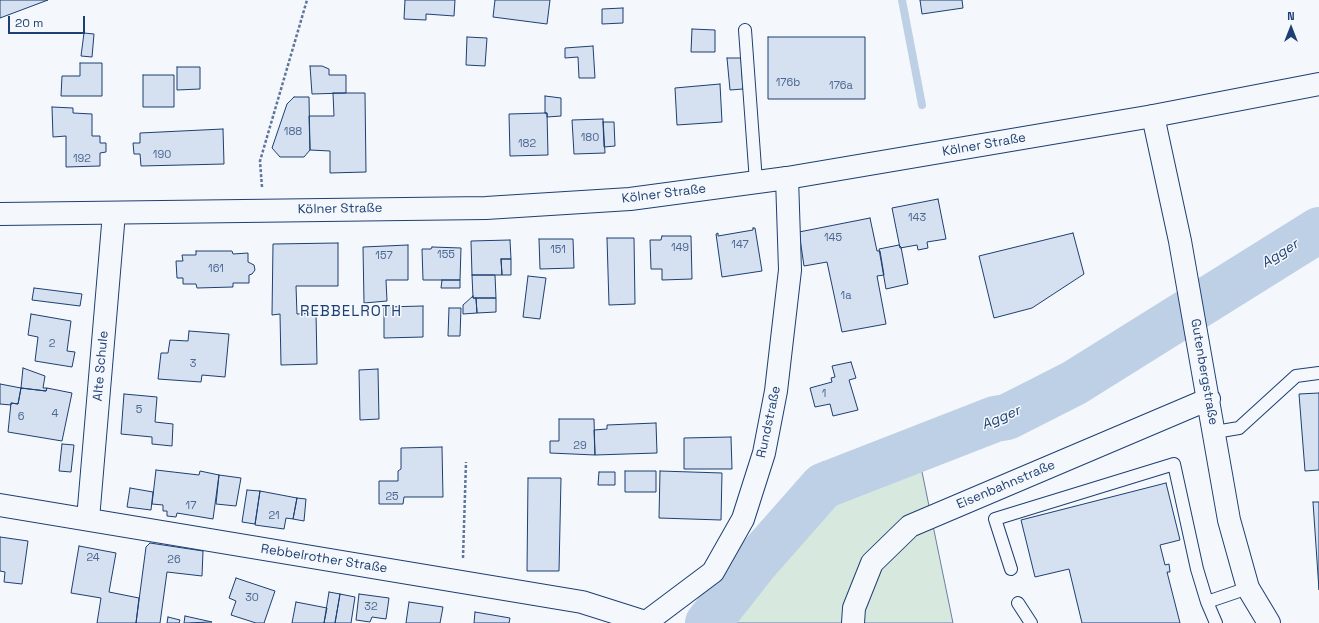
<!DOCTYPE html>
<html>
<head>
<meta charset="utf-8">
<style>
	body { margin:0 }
	#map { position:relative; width:1319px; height:623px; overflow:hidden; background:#f4f7fb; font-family:"Space Grotesk",sans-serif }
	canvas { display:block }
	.north { position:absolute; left:1271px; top:8px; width:40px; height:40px; -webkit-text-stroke:3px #f4f7fb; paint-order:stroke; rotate:0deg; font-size:11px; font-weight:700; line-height:16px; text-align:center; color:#1d3f73 }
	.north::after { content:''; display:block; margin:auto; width:14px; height:18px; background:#1d3f73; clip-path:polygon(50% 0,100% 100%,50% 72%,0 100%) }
	.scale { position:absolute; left:8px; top:16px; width:77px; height:18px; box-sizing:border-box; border:2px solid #1d3f73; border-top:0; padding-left:5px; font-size:12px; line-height:14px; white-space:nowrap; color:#1d3f73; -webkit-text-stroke:3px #f4f7fb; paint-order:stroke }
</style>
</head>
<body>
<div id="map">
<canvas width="1319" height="623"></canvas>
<div class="north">N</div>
<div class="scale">20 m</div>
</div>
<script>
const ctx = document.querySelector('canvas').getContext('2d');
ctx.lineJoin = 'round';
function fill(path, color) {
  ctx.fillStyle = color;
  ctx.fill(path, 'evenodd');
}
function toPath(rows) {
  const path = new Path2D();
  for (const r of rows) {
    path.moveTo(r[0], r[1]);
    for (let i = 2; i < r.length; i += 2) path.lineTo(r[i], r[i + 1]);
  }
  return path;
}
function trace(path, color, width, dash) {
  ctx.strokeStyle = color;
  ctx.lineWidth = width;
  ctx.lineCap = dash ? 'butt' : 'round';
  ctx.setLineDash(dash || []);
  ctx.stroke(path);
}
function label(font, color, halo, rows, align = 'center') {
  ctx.font = font + ' "Space Grotesk",sans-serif';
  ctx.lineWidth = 3;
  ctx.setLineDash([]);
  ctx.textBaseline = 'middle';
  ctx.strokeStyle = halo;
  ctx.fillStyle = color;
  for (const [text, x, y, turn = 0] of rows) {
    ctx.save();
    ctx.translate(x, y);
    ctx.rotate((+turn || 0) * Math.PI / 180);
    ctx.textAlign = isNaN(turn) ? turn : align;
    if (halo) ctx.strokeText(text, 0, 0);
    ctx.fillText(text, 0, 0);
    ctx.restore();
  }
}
const green = toPath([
	[823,462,921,467,953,623,731,623,823,462]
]);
fill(green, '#d7e8df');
trace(green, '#687fa3', 1);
trace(toPath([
	[902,0,922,105]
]), '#bed0e5', 8);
trace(toPath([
	[708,623,756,562,823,486,995,419,1007,417,1074,383,1319,230]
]), '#bed0e5', 46);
const building = toPath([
	[0,0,48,0,0,18,0,0],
	[405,0,455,0,454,16,426,14,426,20,404,19,405,0],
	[495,0,550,0,547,24,493,17,495,0],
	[920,0,962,0,963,8,922,14,920,0],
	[623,8,623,23,602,24,602,9,623,8],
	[692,29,715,30,715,52,691,52,692,29],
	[84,33,94,34,92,57,81,56,84,33],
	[467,37,487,38,485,66,466,65,467,37],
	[768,37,865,37,865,99,768,99,768,37],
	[593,46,595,78,579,78,578,57,565,58,565,48,593,46],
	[727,58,741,58,743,89,730,90,727,58],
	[80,63,102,63,102,96,61,96,62,76,80,76,80,63],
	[310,66,322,66,329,69,329,75,346,75,346,93,312,94,310,66],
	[177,67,200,67,200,89,177,90,177,67],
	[143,75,174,75,174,107,143,107,143,75],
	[720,84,722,122,677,125,675,88,720,84],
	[333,93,365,93,366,172,330,173,330,151,310,150,309,116,334,116,333,93],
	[545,96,561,98,561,116,547,117,547,113,545,113,545,96],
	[294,97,309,97,310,150,304,157,280,157,272,148,287,104,294,97],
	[52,107,73,108,73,113,92,114,92,136,100,136,100,143,106,143,106,152,100,153,100,166,66,167,66,136,53,137,52,107],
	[545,113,547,113,548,155,510,156,509,114,545,113],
	[603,119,605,153,574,154,572,120,603,119],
	[603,122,614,122,615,146,604,147,603,122],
	[223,129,224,164,141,166,140,154,134,154,133,143,140,143,140,133,223,129],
	[938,199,946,239,927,242,928,248,918,250,917,245,900,248,892,208,938,199],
	[870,218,877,251,880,251,884,275,877,276,886,324,842,332,827,262,804,266,799,232,870,218],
	[753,228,755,228,762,271,722,277,716,234,718,233,718,236,753,230,753,228],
	[1073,233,1084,274,1032,308,994,318,979,256,1073,233],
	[662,236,691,236,692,279,662,280,662,269,651,269,650,240,661,240,662,236],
	[607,238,634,238,635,304,609,305,607,238],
	[539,239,573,239,574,268,540,269,539,239],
	[510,240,511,259,501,259,502,275,472,275,471,241,510,240],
	[338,243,338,286,296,286,297,314,316,313,317,364,281,365,280,314,272,315,273,244,338,243],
	[408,245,408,280,386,280,387,301,364,303,363,247,408,245],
	[899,245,901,247,908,284,886,289,879,249,899,245],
	[432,247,461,248,460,280,423,280,422,249,431,249,432,247],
	[196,251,232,251,233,254,248,253,248,262,254,265,255,270,252,274,249,275,249,283,233,283,233,287,197,288,196,284,183,284,183,278,177,278,176,261,183,261,182,255,196,255,196,251],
	[501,259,511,259,511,275,502,275,501,259],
	[472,275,495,275,496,298,473,298,472,275],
	[528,276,546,278,540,319,523,317,528,276],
	[442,280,460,280,460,288,441,288,442,280],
	[34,288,82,294,80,306,32,300,34,288],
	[473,296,473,298,476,298,477,313,463,314,463,305,473,296],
	[476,298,496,298,496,312,477,313,476,298],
	[423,306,423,337,384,338,384,307,423,306],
	[449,308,461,308,460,336,448,336,449,308],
	[31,314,71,321,67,351,75,352,72,367,35,361,38,337,28,335,31,314],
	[189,331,229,334,225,377,202,375,201,382,158,379,161,353,168,353,170,340,188,341,189,331],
	[851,362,856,378,849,380,858,410,833,416,830,404,815,407,810,388,832,382,831,378,835,377,832,366,851,362],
	[23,368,45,376,43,388,47,388,46,391,21,388,23,368],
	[378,369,379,419,360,420,359,370,378,369],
	[0,384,21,388,18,404,11,403,11,405,0,404,0,384],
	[21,388,46,391,47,388,72,393,62,441,8,432,11,403,18,404,21,388],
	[1319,393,1319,470,1305,471,1299,394,1319,393],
	[124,394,157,397,155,422,173,424,172,446,152,444,152,437,121,434,124,394],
	[559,419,594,419,595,455,550,453,550,441,559,441,559,419],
	[656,423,657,453,595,455,594,430,607,429,607,425,656,423],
	[731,437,732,469,684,469,684,438,731,437],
	[62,444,74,445,71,472,59,471,62,444],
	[442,447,443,497,404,497,403,504,379,504,379,481,398,481,398,471,401,469,401,448,442,447],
	[156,470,199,475,200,471,219,475,213,519,177,513,176,517,167,516,167,511,163,511,163,505,152,504,156,470],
	[625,471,656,471,656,492,625,492,625,471],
	[660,471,722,473,721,520,659,518,660,471],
	[599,472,615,472,615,485,598,485,599,472],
	[219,475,241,478,236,506,216,504,219,475],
	[528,478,561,478,559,571,527,571,528,478],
	[1166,483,1180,540,1160,545,1165,565,1169,564,1170,572,1167,572,1180,623,1082,623,1069,569,1035,577,1021,520,1166,483],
	[130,488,153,492,151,510,127,507,130,488],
	[247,490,260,491,255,524,242,522,247,490],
	[260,491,297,498,293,519,286,518,284,529,255,525,260,491],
	[297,498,306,499,304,521,293,519,297,498],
	[1313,502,1319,502,1319,590,1313,502],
	[0,537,28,541,22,584,4,582,5,572,0,571,0,537],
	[150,543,203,551,202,576,167,572,160,623,136,623,146,547,150,543],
	[79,546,116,553,109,592,139,598,136,623,97,623,101,598,71,593,79,546],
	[236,578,275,591,264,623,256,623,231,615,236,601,229,598,236,578],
	[329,592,340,594,335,623,324,623,329,592],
	[340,594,355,597,351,623,335,623,340,594],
	[359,594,389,598,386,619,372,617,370,622,356,620,359,594],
	[296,602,327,608,324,623,292,623,296,602],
	[409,602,443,607,440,623,406,623,409,602],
	[475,612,510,618,509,623,474,623,475,612],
	[185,616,212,622,184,623,185,616],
	[168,617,180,620,179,623,167,623,168,617]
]);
fill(building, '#d5e0f0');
trace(building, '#1d3f73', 1);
const service = toPath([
	[745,30,756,182],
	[1215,432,1239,428,1296,376,1319,373],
	[1011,569,995,519,1174,464,1197,569,1207,602],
	[1018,603,1031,623],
	[1216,623,1207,602,1248,588]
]);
const minor = toPath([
	[1153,116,1180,241,1229,520,1248,588,1269,623],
	[0,505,582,602,645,622],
	[88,519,114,213],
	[645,623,713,572,743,519,764,453,776,391,790,270,787,178],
	[853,623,854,608,872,563,910,526,1209,399]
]);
const primary = toPath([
	[0,214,486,208,630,199,787,178,1153,116,1319,84]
]);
trace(service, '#1d3f73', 14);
trace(minor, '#1d3f73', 24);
trace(primary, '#1d3f73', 24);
trace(toPath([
	[262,187,260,161,307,0],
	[463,558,466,462]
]), '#5e769c', 2.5, [3, 2]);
trace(service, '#f4f7fb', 12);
trace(minor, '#f4f7fb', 22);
trace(primary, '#f4f7fb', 22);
label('11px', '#4b6792', null, [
	["176b",788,83],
	["176a",841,86],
	["188",293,132],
	["180",590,138],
	["182",527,144],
	["190",162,155],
	["192",82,159],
	["143",917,218],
	["145",833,238],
	["147",740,245],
	["149",680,248],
	["151",558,250],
	["155",446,255],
	["157",384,256],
	["161",216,269],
	["1a",846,296],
	["2",52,344],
	["3",193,364],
	["1",824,394],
	["5",139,410],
	["4",55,414],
	["6",21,417],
	["29",580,446],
	["25",392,497],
	["17",191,506],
	["21",274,516],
	["24",93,558],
	["26",174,560],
	["30",252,598],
	["32",371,607]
]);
label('13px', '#1d3f73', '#f4f7fb', [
	["Kölner Straße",984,145,-10],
	["Kölner Straße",664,194,-7],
	["Kölner Straße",340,209,-1],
	["Alte Schule",101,366,-85],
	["Gutenbergstraße",1204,372,80],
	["Rundstraße",769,422,-78],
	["Eisenbahnstraße",1006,485,-23],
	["Rebbelrother Straße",324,559,9]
]);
label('italic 14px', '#1d3f73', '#f4f7fb', [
	["Agger",1280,254,-32],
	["Agger",1001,418,-23]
]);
ctx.letterSpacing = '1px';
label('15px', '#1d3f73', '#f4f7fb', [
	["REBBELROTH",351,312]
]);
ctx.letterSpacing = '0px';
</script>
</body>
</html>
